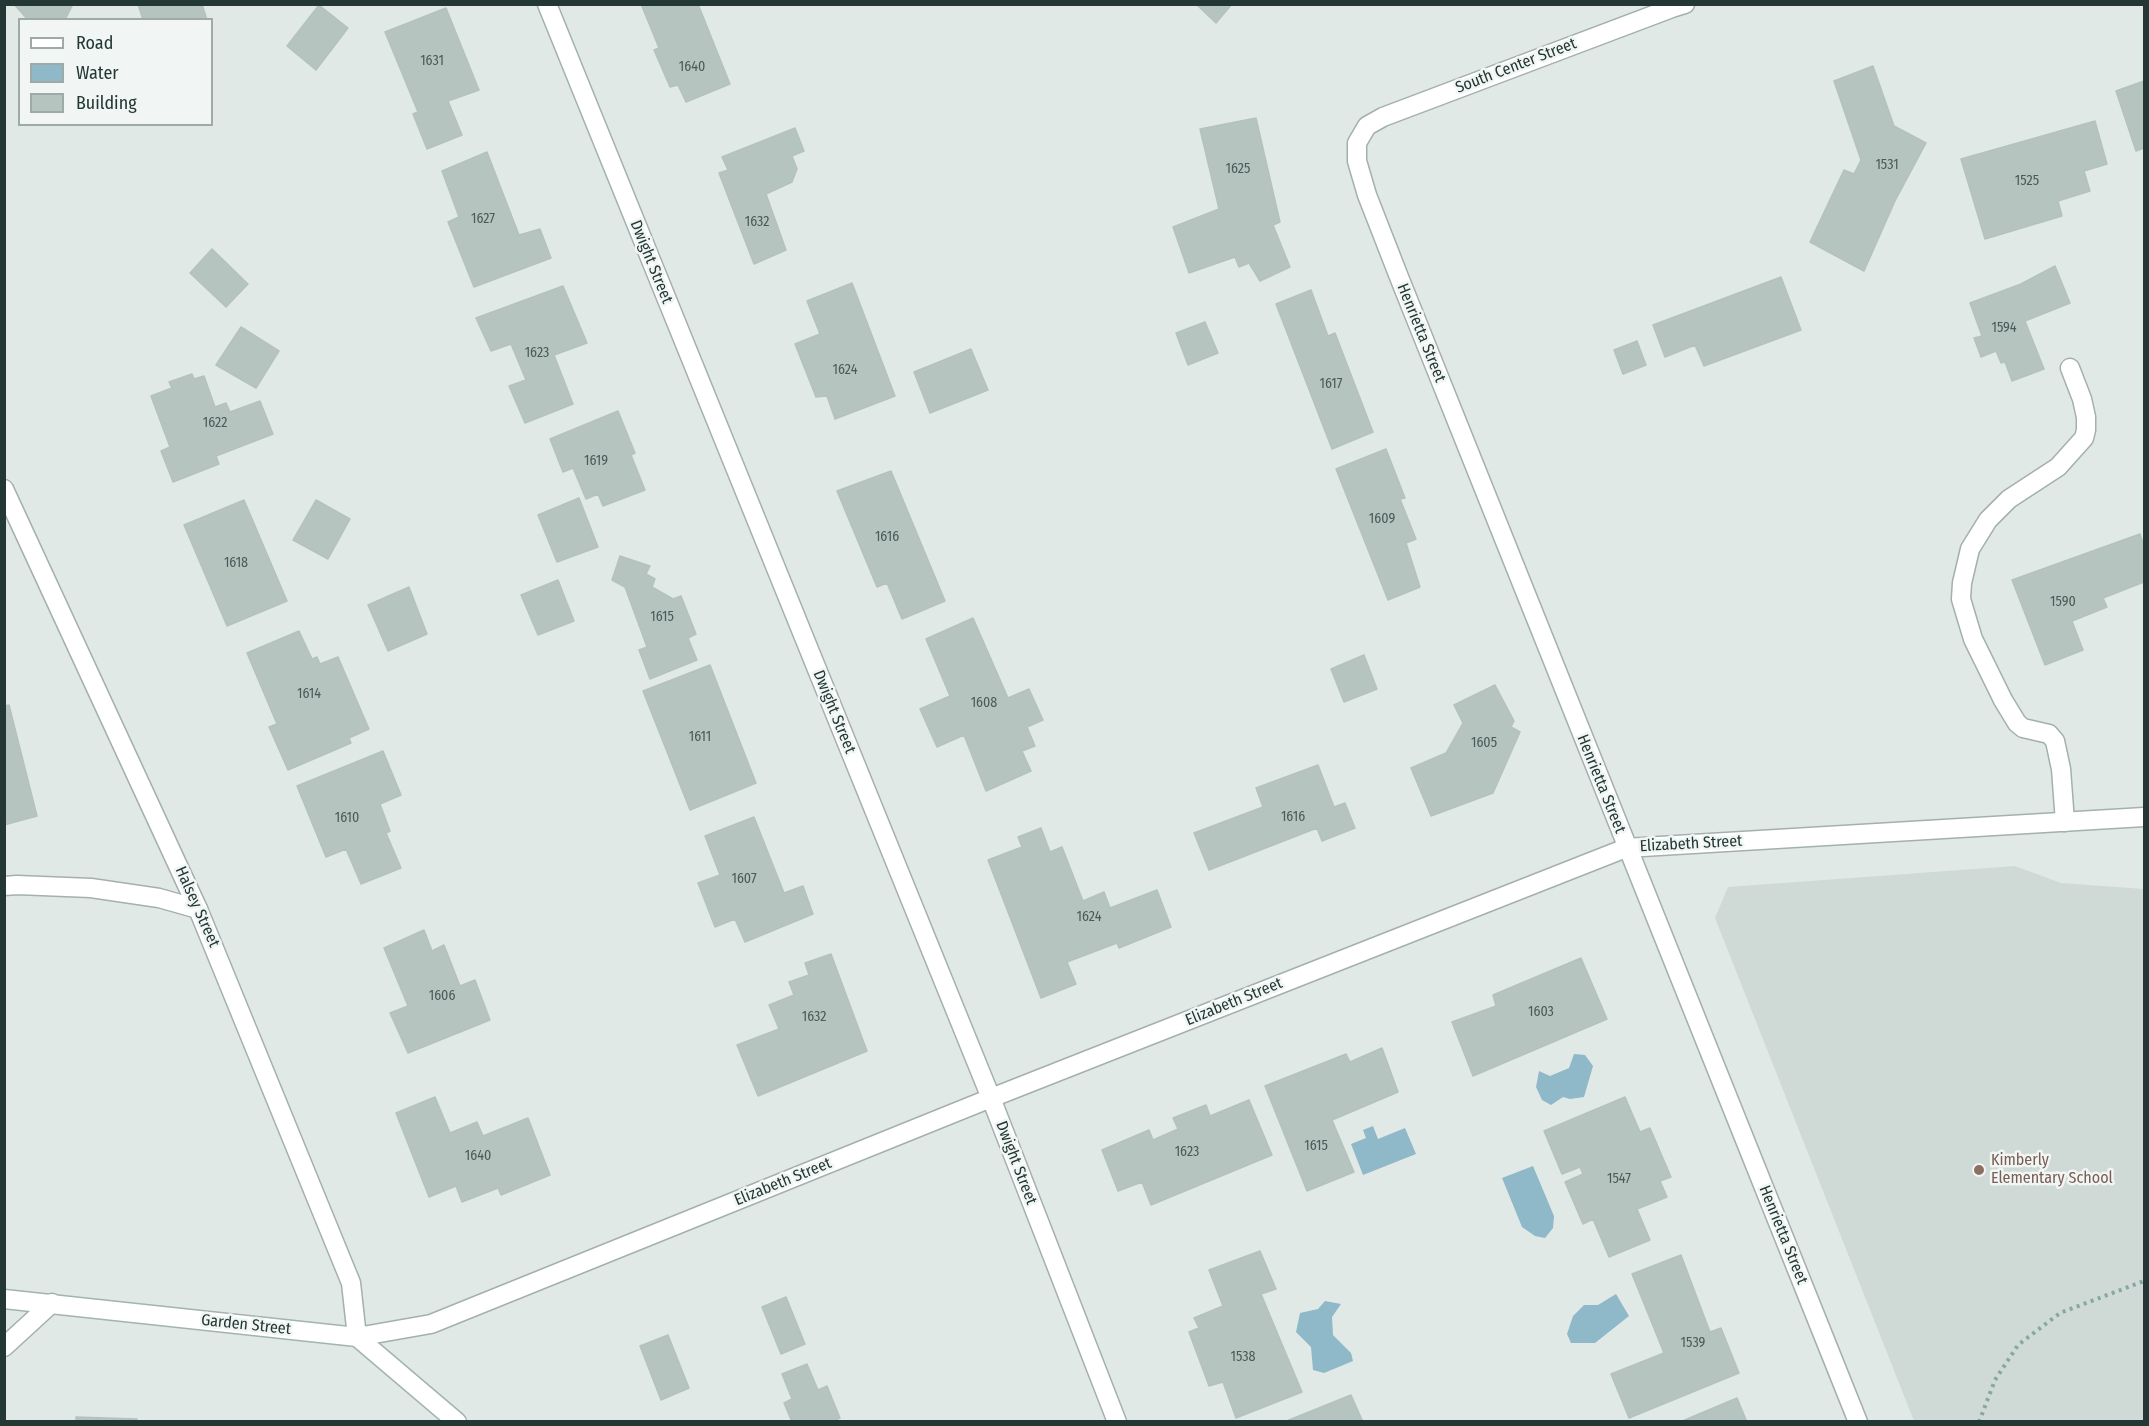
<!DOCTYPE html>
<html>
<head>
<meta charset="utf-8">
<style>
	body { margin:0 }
	#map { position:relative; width:2149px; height:1426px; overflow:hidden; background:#e1e9e7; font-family:"Fira Sans Condensed",sans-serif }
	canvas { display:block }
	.frame { position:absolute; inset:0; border:6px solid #233835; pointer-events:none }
	.legend { position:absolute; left:18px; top:18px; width:195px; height:108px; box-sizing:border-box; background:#f1f6f4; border:2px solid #9faaa8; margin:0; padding:8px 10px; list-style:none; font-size:18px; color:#233835 }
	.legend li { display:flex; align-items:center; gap:12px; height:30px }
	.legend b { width:30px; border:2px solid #9faaa8 }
</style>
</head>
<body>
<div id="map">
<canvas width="2149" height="1426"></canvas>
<div class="frame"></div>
<ul class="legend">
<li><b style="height:8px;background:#fff"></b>Road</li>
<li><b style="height:16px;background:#8fb8c8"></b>Water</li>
<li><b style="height:16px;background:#b6c4c0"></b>Building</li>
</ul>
</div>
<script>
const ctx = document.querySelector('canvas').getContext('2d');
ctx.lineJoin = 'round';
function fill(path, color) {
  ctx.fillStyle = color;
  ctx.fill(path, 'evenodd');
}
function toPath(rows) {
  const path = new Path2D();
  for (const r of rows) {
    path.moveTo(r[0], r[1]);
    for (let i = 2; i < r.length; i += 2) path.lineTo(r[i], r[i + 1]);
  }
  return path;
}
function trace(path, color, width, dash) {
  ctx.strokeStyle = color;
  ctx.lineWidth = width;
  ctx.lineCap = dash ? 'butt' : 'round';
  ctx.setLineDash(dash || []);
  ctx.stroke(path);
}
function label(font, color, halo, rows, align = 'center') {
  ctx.font = font + ' "Fira Sans Condensed",sans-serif';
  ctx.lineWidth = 5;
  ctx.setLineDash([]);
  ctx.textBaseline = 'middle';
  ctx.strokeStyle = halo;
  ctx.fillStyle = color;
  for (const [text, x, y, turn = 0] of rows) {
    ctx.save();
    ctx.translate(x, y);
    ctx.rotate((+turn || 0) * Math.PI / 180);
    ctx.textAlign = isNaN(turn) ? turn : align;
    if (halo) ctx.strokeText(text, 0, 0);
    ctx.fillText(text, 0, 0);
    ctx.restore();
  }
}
fill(toPath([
	[2015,866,2061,883,2144,889,2144,1421,1914,1421,1715,918,1728,887]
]), '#cfd9d6');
fill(toPath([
	[1574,1054,1585,1055,1593,1066,1584,1097,1570,1099,1563,1097,1551,1105,1542,1100,1536,1087,1539,1071,1550,1076,1569,1068],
	[1373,1126,1378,1139,1405,1128,1416,1154,1363,1175,1351,1144,1366,1138,1363,1130],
	[1533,1166,1554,1216,1553,1228,1545,1238,1535,1236,1522,1227,1502,1178],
	[1616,1294,1629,1316,1595,1343,1571,1343,1567,1334,1573,1316,1584,1305,1598,1305],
	[1325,1301,1341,1304,1332,1317,1333,1335,1351,1353,1353,1361,1324,1373,1313,1370,1311,1347,1296,1332,1300,1313,1318,1309]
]), '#8fb8c8');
const building = toPath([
	[14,4,73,4,65,20,28,20,14,4],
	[138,4,202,4,207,20,143,20,138,4],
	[641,4,698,4,730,84,686,102,678,85,670,87,654,50,659,48,641,4],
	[1196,4,1232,4,1216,23,1196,4],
	[319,5,348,28,316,70,287,46,319,5],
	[446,8,479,90,448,101,462,135,427,149,413,114,418,112,385,32,446,8],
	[1873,66,1894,126,1926,143,1895,201,1864,271,1810,242,1844,170,1854,174,1861,160,1834,81,1873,66],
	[2144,81,2144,148,2136,151,2116,91,2144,81],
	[1256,118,1280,222,1273,225,1290,267,1260,281,1249,263,1239,267,1235,257,1189,273,1173,227,1219,209,1200,129,1256,118],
	[2095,121,2107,164,2084,171,2090,191,2058,201,2062,216,1985,239,1961,159,2095,121],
	[795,128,804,151,792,156,797,169,792,182,766,194,786,250,754,264,719,173,728,170,722,157,795,128],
	[487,152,519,235,540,229,551,258,474,287,448,222,459,217,442,171,487,152],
	[212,249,248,284,226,307,190,273,212,249],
	[2055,266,2070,303,2025,321,2044,369,2012,381,2005,362,2001,363,1996,351,1981,357,1974,338,1982,336,1970,303,2021,284,2055,266],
	[1781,277,1801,330,1704,366,1695,345,1665,357,1653,325,1781,277],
	[852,283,895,396,835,419,827,396,816,397,795,344,820,334,807,301,852,283],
	[563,286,587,343,554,355,573,404,525,423,509,386,526,380,511,344,491,351,476,318,563,286],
	[1311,290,1328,336,1335,333,1373,432,1332,449,1276,304,1311,290],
	[1205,322,1218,353,1188,365,1176,333,1205,322],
	[241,327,279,351,256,388,216,365,241,327],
	[1637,341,1646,365,1623,374,1614,350,1637,341],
	[971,349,988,390,930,413,914,372,971,349],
	[192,374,194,379,204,376,215,407,226,403,230,412,260,401,273,434,216,456,219,464,173,482,161,451,170,447,151,396,172,388,169,382,192,374],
	[618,411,635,453,631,455,645,490,603,506,598,494,586,499,573,468,563,472,550,439,618,411],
	[1386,449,1405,498,1400,499,1416,539,1406,543,1420,587,1388,600,1336,469,1386,449],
	[891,471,945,601,902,619,887,583,877,587,837,491,891,471],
	[579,498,598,547,557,562,538,515,579,498],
	[244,500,287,601,227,626,184,525,244,500],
	[316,500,350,519,328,559,293,540,316,500],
	[2140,534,2144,546,2144,582,2103,598,2107,607,2072,621,2083,650,2045,665,2012,580,2140,534],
	[620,556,650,566,646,574,655,579,652,587,673,599,681,596,696,634,688,638,697,660,650,679,639,650,647,647,625,587,612,580,620,556],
	[558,580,574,621,538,635,521,595,558,580],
	[409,587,427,634,388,651,368,605,409,587],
	[973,618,1008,698,1029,689,1043,720,1027,727,1035,746,1022,751,1031,771,986,791,964,735,937,747,920,709,950,696,926,639,973,618],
	[299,631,312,659,317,657,320,664,338,657,369,729,349,738,351,743,288,770,269,727,277,724,247,653,299,631],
	[1364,655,1377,689,1344,702,1331,669,1364,655],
	[710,665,756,783,690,810,643,691,710,665],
	[1495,685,1514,721,1511,727,1520,732,1493,793,1431,816,1411,768,1446,753,1463,723,1454,705,1495,685],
	[9,705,37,816,4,825,4,706,9,705],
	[383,751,401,795,380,804,390,831,386,833,401,868,361,884,346,849,326,857,297,786,383,751],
	[1318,765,1334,807,1345,803,1355,828,1322,841,1317,828,1209,870,1194,833,1263,807,1256,788,1318,765],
	[754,817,784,893,803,886,813,914,745,942,735,919,715,927,698,883,720,875,705,836,754,817],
	[1041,828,1050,852,1062,847,1083,901,1104,892,1110,908,1157,890,1171,927,1119,948,1117,943,1067,962,1076,984,1041,998,988,860,1022,847,1018,837,1041,828],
	[424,930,432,951,444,945,460,986,475,980,490,1020,408,1053,390,1013,408,1006,384,948,424,930],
	[831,954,867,1051,758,1096,737,1045,779,1029,769,1005,794,995,789,982,809,975,805,963,831,954],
	[1581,958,1607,1019,1473,1076,1452,1022,1496,1006,1493,995,1581,958],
	[1382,1048,1398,1092,1332,1120,1354,1172,1307,1191,1265,1086,1346,1054,1350,1062,1382,1048],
	[435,1097,450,1133,477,1122,483,1136,528,1118,550,1175,501,1195,498,1188,462,1202,456,1186,429,1197,396,1113,435,1097],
	[1625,1097,1640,1132,1650,1128,1671,1177,1660,1181,1667,1197,1637,1209,1650,1240,1609,1257,1593,1219,1583,1224,1565,1182,1583,1174,1580,1167,1562,1174,1544,1131,1625,1097],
	[1249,1100,1272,1155,1151,1205,1142,1182,1118,1191,1102,1150,1149,1130,1153,1140,1178,1129,1173,1118,1206,1105,1210,1116,1249,1100],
	[1260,1251,1276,1289,1261,1294,1302,1392,1236,1418,1223,1382,1209,1386,1189,1332,1199,1328,1194,1318,1223,1306,1209,1270,1260,1251],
	[1681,1255,1710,1332,1721,1328,1739,1373,1629,1418,1611,1374,1664,1353,1632,1274,1681,1255],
	[786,1297,805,1344,781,1354,762,1307,786,1297],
	[668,1335,689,1388,661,1400,640,1346,668,1335],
	[807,1364,818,1390,827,1386,840,1418,831,1422,792,1422,784,1403,792,1399,782,1374,807,1364],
	[1351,1395,1363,1422,1284,1422,1351,1395],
	[1737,1398,1747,1422,1680,1422,1737,1398],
	[76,1417,137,1419,137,1422,76,1422,76,1417]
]);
fill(building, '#b6c4c0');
trace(building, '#b4c2be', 1.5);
const lane = toPath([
	[2065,822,2061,769,2055,741,2049,734,2023,728,2017,723,2003,700,1973,639,1961,599,1962,583,1970,549,1988,520,2009,499,2058,467,2084,438,2086,430,2086,417,2082,399,2070,368],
	[4,886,17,885,91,888,159,898,198,909]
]);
const street = toPath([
	[547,4,991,1098,1117,1422],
	[1685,4,1672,8,1383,117,1367,126,1357,143,1357,161,1367,195,1399,277,1858,1422],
	[4,489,198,909,351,1283,357,1337,431,1324,991,1098,1626,848,2144,817],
	[4,1347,52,1303]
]);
const secondary = toPath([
	[4,1299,357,1337,457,1422]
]);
trace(lane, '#a4b0ae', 21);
trace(street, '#a4b0ae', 21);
trace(secondary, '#a1b4af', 21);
trace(toPath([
	[1979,1422,1995,1380,2018,1345,2060,1313,2144,1281]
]), '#85a9a2', 4, [3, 4.5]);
trace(lane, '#fff', 18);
trace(street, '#fff', 18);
trace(secondary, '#fff', 18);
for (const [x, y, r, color] of [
	[1979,1170,6,"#8d6e63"]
]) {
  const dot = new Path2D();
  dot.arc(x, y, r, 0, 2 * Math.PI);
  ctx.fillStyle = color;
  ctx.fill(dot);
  trace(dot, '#f1f6f4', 2);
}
label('14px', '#485b58', null, [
	["1631",432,61],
	["1640",692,67],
	["1531",1887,165],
	["1625",1238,169],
	["1525",2027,181],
	["1627",483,219],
	["1632",757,222],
	["1594",2004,328],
	["1623",537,353],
	["1624",845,370],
	["1617",1331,384],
	["1622",215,423],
	["1619",596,461],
	["1609",1382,519],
	["1616",887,537],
	["1618",236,563],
	["1590",2063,602],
	["1615",662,617],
	["1614",309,694],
	["1608",984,703],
	["1611",700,737],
	["1605",1484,743],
	["1616",1293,817],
	["1610",347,818],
	["1607",744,879],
	["1624",1089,917],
	["1606",442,996],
	["1603",1541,1012],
	["1632",814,1017],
	["1615",1316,1146],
	["1623",1187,1152],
	["1640",478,1156],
	["1547",1619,1179],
	["1539",1693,1343],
	["1538",1243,1357]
]);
label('16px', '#233835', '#f1f6f4', [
	["South Center Street",1516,66,-21],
	["Dwight Street",651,262,68],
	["Henrietta Street",1421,333,68],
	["Dwight Street",834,712,68],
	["Henrietta Street",1601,784,68],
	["Elizabeth Street",1691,844,-3],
	["Halsey Street",197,907,66],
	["Elizabeth Street",1234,1002,-22],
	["Dwight Street",1016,1163,69],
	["Elizabeth Street",783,1182,-22],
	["Henrietta Street",1783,1235,68],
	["Garden Street",246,1325,6]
]);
label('16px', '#785e54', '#f1f6f4', [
	["Kimberly",1991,1161],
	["Elementary School",1991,1179]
], 'left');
</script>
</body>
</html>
